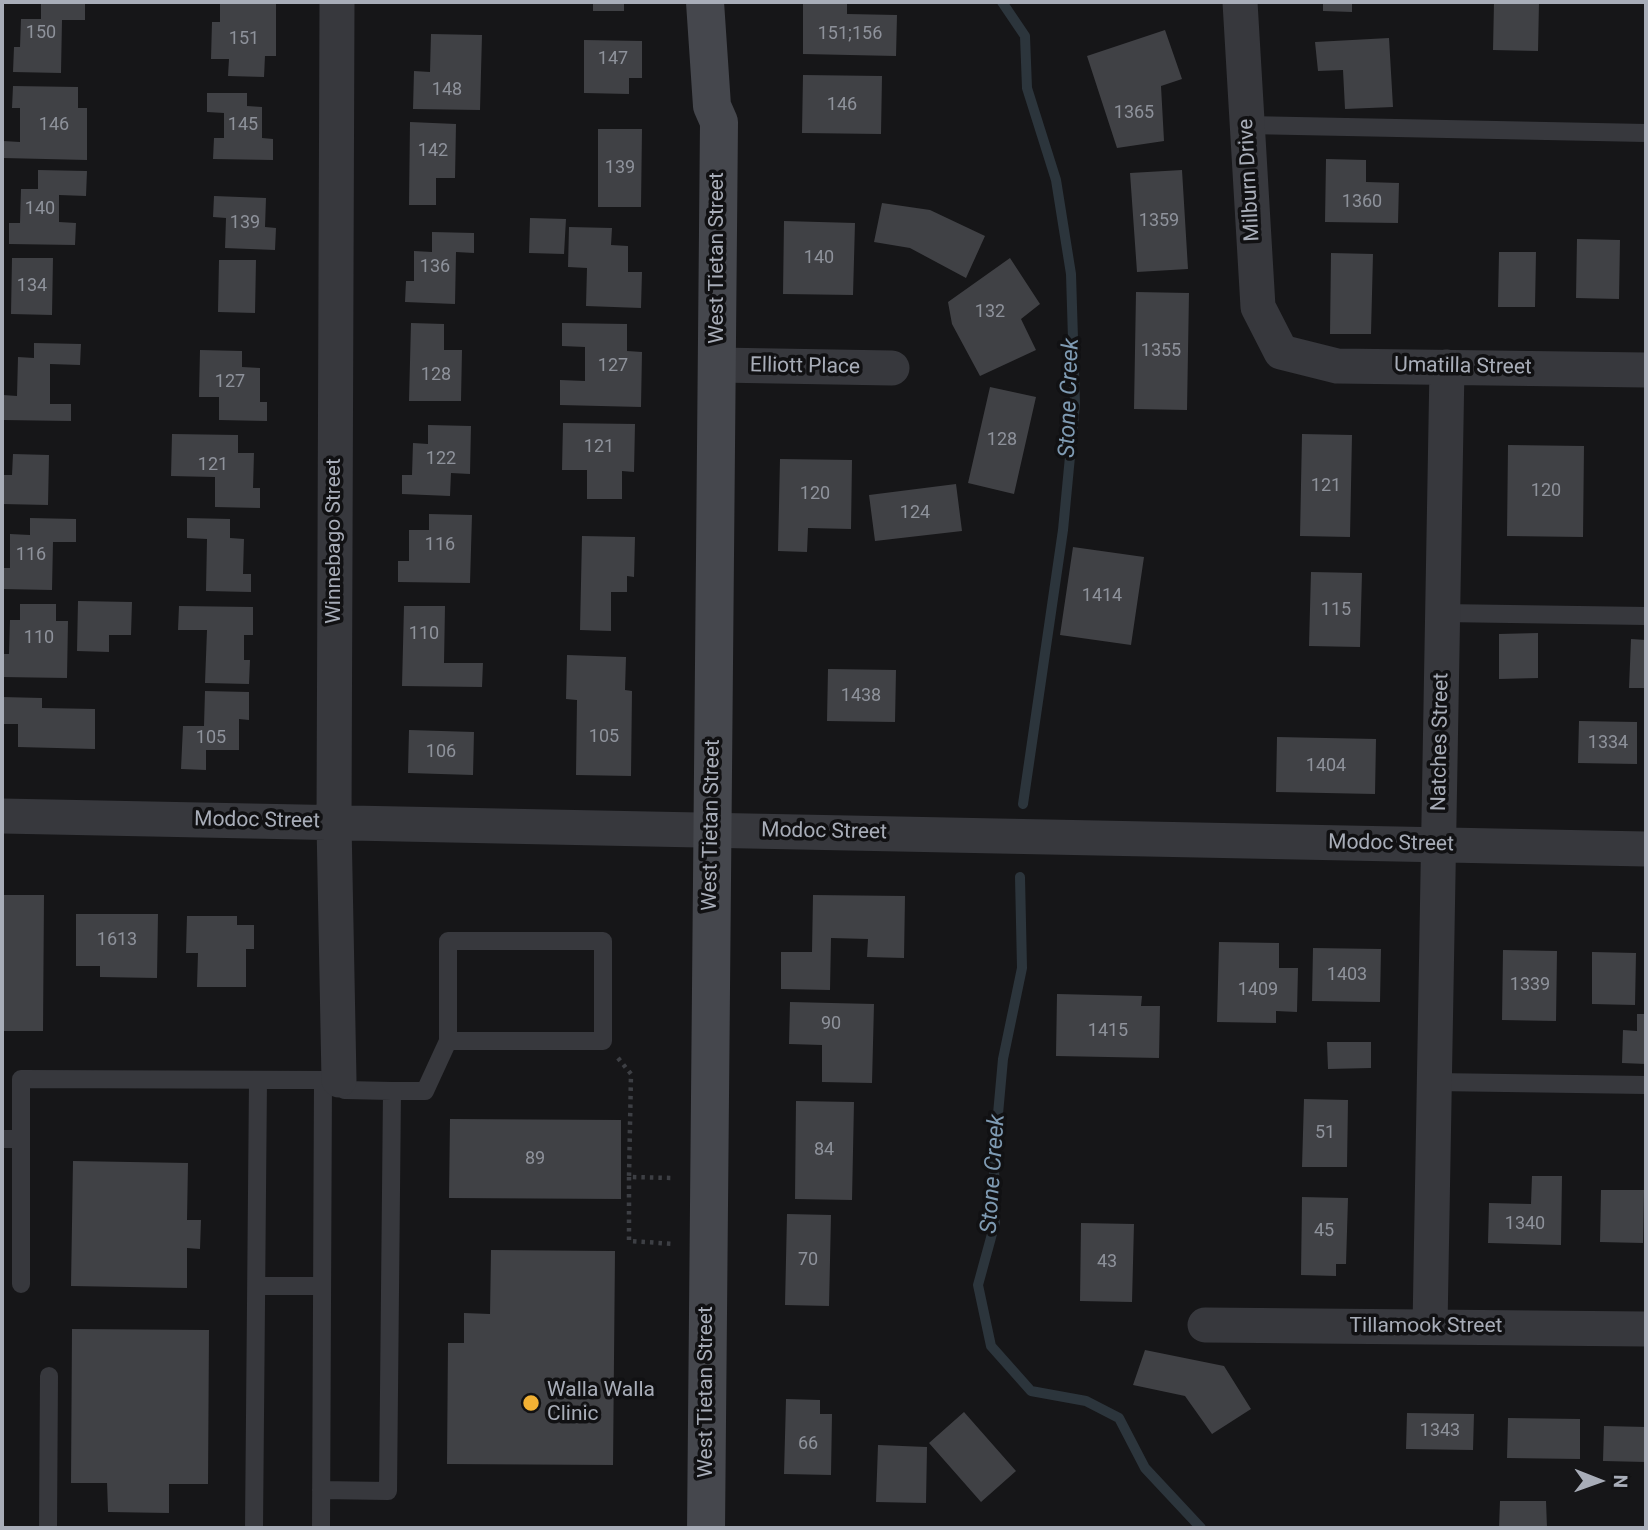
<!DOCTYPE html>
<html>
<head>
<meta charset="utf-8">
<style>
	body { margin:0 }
	#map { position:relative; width:1648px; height:1530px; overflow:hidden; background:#161618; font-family:Roboto,sans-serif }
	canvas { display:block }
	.frame { position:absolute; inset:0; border:4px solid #a8adb8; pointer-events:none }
	.north { position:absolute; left:1564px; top:1446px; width:70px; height:70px; -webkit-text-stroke:5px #111113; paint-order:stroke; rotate:91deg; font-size:19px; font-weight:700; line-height:28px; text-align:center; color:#a8adb8 }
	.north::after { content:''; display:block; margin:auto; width:24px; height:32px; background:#a8adb8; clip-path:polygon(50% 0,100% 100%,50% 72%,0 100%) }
</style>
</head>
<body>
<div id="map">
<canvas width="1648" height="1530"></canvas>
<div class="frame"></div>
<div class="north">N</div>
</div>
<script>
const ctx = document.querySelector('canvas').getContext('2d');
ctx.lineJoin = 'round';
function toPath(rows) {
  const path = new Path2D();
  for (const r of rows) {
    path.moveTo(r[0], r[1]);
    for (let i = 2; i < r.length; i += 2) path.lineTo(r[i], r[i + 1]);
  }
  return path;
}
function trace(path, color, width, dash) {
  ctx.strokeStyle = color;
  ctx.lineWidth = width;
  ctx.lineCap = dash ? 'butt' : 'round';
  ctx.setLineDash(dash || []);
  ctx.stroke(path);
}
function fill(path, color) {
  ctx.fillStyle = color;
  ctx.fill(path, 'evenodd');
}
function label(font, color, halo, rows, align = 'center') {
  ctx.font = font + ' Roboto,sans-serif';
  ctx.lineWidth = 7;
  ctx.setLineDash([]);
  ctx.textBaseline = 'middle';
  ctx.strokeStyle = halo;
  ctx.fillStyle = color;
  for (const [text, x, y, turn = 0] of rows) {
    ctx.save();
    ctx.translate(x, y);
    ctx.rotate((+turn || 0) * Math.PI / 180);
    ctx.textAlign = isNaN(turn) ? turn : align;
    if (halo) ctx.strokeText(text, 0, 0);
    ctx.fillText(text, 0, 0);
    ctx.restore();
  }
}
trace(toPath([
	[1002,2,1025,36,1027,88,1056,180,1071,274,1075,404,1063,530,1023,804],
	[1020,877,1022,968,1003,1059,994,1158,995,1223,978,1285,991,1346,1031,1391,1086,1401,1119,1418,1145,1468,1201,1528]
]), '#2c353c', 10);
fill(toPath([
	[41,2,85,2,85,20,62,20,61,73,13,72,14,47,20,47,21,19,41,19],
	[220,2,276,3,276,56,265,56,264,77,228,76,229,59,211,59,212,22,220,22],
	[593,2,624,2,624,11,593,11],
	[803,2,847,2,847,14,897,15,896,56,803,54],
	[1323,2,1352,2,1352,12,1323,11],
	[1494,2,1539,2,1538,51,1493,50],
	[1165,30,1182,79,1161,86,1164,141,1117,148,1087,56],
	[431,34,482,35,480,110,413,109,414,71,430,72],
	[1389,38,1393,107,1345,109,1343,70,1318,71,1315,42],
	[584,40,642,41,642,78,629,78,629,94,584,93],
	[803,75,882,76,881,134,802,133],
	[13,86,78,87,78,108,87,108,87,160,3,158,3,141,20,142,20,108,12,108],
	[207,93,247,93,247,106,262,107,262,138,273,139,273,160,213,159,214,138,224,138,224,113,207,112],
	[410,122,456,124,455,178,436,178,436,205,409,205],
	[598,129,642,129,641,207,598,207],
	[1326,159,1366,160,1366,182,1399,183,1398,223,1325,222],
	[38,170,87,171,86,196,59,195,59,222,76,223,75,245,9,244,9,223,20,223,21,189,38,189],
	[1182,170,1188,269,1137,272,1130,173],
	[214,196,266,198,265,227,276,228,275,250,225,248,226,218,213,217],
	[882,203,930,210,985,236,966,278,910,248,874,242],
	[530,218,566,219,564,254,529,253],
	[784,221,855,223,853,295,783,294],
	[569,227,612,228,611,245,628,246,628,272,642,272,641,308,586,306,587,268,568,267],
	[432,232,474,233,474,253,456,252,455,304,405,302,406,281,414,281,414,251,432,252],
	[1577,239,1620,240,1619,299,1576,298],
	[1499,252,1536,252,1535,307,1498,307],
	[1331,253,1373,254,1371,334,1330,334],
	[12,258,53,258,52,315,11,314],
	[1010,258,1040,304,1021,319,1036,350,980,376,952,324,948,302],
	[219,260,256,260,255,313,218,312],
	[1136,292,1189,293,1187,410,1134,409],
	[411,323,444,324,444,350,462,350,461,401,409,401],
	[562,323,627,324,627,351,642,352,641,407,560,405,560,380,585,381,585,347,562,346],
	[34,343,81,344,80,365,50,364,50,404,71,404,71,421,3,420,3,395,17,396,18,357,34,358],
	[200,350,242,351,242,367,260,368,260,402,267,402,267,421,219,420,219,397,199,397],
	[990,387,1036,397,1014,494,968,483],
	[563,423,635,424,634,472,622,471,622,499,587,499,587,470,562,470],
	[428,425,471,426,470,474,451,473,450,496,402,494,402,475,412,475,413,443,428,444],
	[172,434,238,435,238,453,254,453,253,488,260,488,260,508,215,507,215,477,171,476],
	[1302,434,1352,435,1350,537,1300,536],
	[1508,445,1584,446,1583,537,1507,536],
	[13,454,49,455,48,505,2,504,3,475,12,475],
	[780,459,852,460,851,529,808,528,807,552,778,551],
	[956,484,962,531,875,541,869,495],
	[429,514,472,515,470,583,398,582,398,561,409,561,409,530,429,530],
	[30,518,76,519,76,542,53,542,52,590,2,589,2,568,10,568,10,534,30,535],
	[187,518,230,519,230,538,244,539,243,574,251,574,251,592,206,591,207,539,187,538],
	[582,536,635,537,634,577,627,576,627,592,611,592,611,631,580,630],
	[1073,547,1144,557,1131,645,1060,635],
	[1311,572,1362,573,1360,647,1309,646],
	[78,601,132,602,131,635,109,635,109,652,77,651],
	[20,604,56,604,56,621,68,621,67,678,2,677,2,654,9,654,10,620,20,620],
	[179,606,253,607,253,635,244,635,244,660,250,660,249,684,205,683,207,630,178,630],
	[404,606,445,606,444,663,483,663,482,687,402,686],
	[1538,633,1538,678,1499,679,1499,634],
	[1631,639,1646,640,1646,688,1629,688],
	[567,655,626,657,625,690,632,691,631,776,576,775,577,700,566,699],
	[828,669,896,670,895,722,827,721],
	[205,691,249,692,249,720,239,719,239,750,206,750,206,770,181,769,183,726,204,726],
	[2,697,42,698,42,708,95,709,95,749,18,747,18,724,2,724],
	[1579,721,1637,722,1637,764,1578,763],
	[409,730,474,732,473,775,408,773],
	[1277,737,1376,739,1375,794,1276,792],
	[2,895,44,895,43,1031,2,1031],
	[813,895,905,896,904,958,867,957,868,939,831,938,830,990,781,989,781,952,812,952],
	[76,914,158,914,157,978,100,977,100,966,76,966],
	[187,916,237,916,237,925,254,925,254,949,246,949,246,987,197,987,198,953,186,953],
	[1219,942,1279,943,1279,968,1298,968,1297,1012,1276,1011,1276,1023,1217,1022],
	[1313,948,1381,949,1380,1002,1312,1001],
	[1503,950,1557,951,1556,1021,1502,1020],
	[1592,952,1636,953,1635,1005,1592,1004],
	[1057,994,1142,996,1141,1006,1160,1006,1159,1058,1056,1056],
	[790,1002,874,1004,872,1083,822,1082,822,1045,789,1044],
	[1637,1014,1646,1014,1646,1064,1622,1063,1623,1030,1637,1031],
	[1327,1042,1371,1042,1371,1068,1328,1069],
	[1304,1099,1348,1100,1347,1167,1302,1167],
	[796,1101,854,1102,852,1200,795,1199],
	[450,1119,621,1120,621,1199,449,1198],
	[73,1161,188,1163,187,1220,201,1220,200,1249,187,1248,187,1288,71,1286],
	[1532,1176,1562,1176,1561,1245,1488,1243,1489,1203,1531,1204],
	[1601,1190,1644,1190,1643,1243,1600,1242],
	[1302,1197,1348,1198,1346,1264,1336,1264,1336,1276,1301,1275],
	[787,1214,831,1215,829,1306,785,1305],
	[1081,1223,1134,1224,1132,1302,1080,1301],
	[491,1250,615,1251,613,1465,447,1464,448,1343,464,1343,464,1313,490,1314],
	[72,1329,209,1330,208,1484,169,1484,169,1513,108,1512,107,1483,71,1483],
	[1145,1350,1224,1366,1251,1409,1212,1434,1185,1396,1133,1385],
	[786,1399,820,1400,820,1414,832,1414,831,1475,784,1474],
	[964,1412,1016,1471,981,1502,929,1443],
	[1407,1413,1474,1414,1473,1450,1406,1449],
	[1508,1418,1580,1419,1580,1459,1507,1458],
	[1604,1426,1646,1427,1646,1462,1603,1461],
	[878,1445,927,1447,926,1503,876,1502],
	[1500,1501,1546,1501,1547,1528,1499,1528]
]), '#404145');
trace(toPath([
	[618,1058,631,1074,629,1177,675,1178],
	[629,1177,629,1241,675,1244]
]), '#3d3f44', 4.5, [3.5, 5]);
trace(toPath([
	[1247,125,1646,133],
	[1443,613,1646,616],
	[448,941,603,941,603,1041,448,1041,448,941],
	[1435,1082,1646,1085],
	[392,1091,425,1091,448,1041],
	[2,1139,21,1139],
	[21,1284,21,1079,339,1080,345,1090,392,1091,388,1491,321,1490],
	[257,1286,322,1286],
	[48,1528,49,1376],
	[254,1528,258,1080],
	[321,1528,323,1080]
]), '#37383d', 18);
trace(toPath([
	[337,2,334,823,339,1080],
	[1240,2,1258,307,1281,352,1337,366,1646,370],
	[718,365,892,368],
	[2,816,1646,849],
	[1205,1325,1646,1329],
	[1430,1327,1447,367]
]), '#37383d', 35);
trace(toPath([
	[705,2,712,106,719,122,706,1528]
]), '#45474d', 38);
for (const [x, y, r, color] of [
	[531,1403,9,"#f2b134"]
]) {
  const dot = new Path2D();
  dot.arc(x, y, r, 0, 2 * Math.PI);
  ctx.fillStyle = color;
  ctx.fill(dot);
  trace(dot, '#111113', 2.5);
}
label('18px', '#8e929b', null, [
	["150",41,33],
	["151;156",850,34],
	["151",244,39],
	["147",613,59],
	["148",447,90],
	["146",842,105],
	["1365",1134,113],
	["146",54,125],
	["145",243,125],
	["142",433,151],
	["139",620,168],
	["1360",1362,202],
	["140",40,209],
	["1359",1159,221],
	["139",245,223],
	["140",819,258],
	["136",435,267],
	["134",32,286],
	["132",990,312],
	["1355",1161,351],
	["127",613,366],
	["128",436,375],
	["127",230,382],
	["128",1002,440],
	["121",599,447],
	["122",441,459],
	["121",213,465],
	["121",1326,486],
	["120",1546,491],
	["120",815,494],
	["124",915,513],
	["116",440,545],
	["116",31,555],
	["1414",1102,596],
	["115",1336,610],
	["110",424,634],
	["110",39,638],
	["1438",861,696],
	["105",604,737],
	["105",211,738],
	["1334",1608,743],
	["106",441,752],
	["1404",1326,766],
	["1613",117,940],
	["1403",1347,975],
	["1339",1530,985],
	["1409",1258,990],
	["90",831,1024],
	["1415",1108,1031],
	["51",1325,1133],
	["84",824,1150],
	["89",535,1159],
	["1340",1525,1224],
	["45",1324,1231],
	["70",808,1260],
	["43",1107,1262],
	["1343",1440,1431],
	["66",808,1444]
]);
label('21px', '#a8adb8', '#111113', [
	["Milburn Drive",1250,180,-93],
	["West Tietan Street",718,258,-90],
	["Elliott Place",805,367,1],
	["Umatilla Street",1463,367,1],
	["Winnebago Street",335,541,-90],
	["Natches Street",1441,742,-89],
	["Modoc Street",257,821,1],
	["West Tietan Street",712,825,-89],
	["Modoc Street",824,832,1],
	["Modoc Street",1391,844,1],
	["Tillamook Street",1426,1327],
	["West Tietan Street",707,1392,-90]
]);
label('21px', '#a8adb8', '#111113', [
	["Walla Walla",547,1391],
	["Clinic",547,1415]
], 'left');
label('italic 23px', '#7f9bb3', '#111113', [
	["Stone Creek",1070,398,-88],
	["Stone Creek",994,1174,-86]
]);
</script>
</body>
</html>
